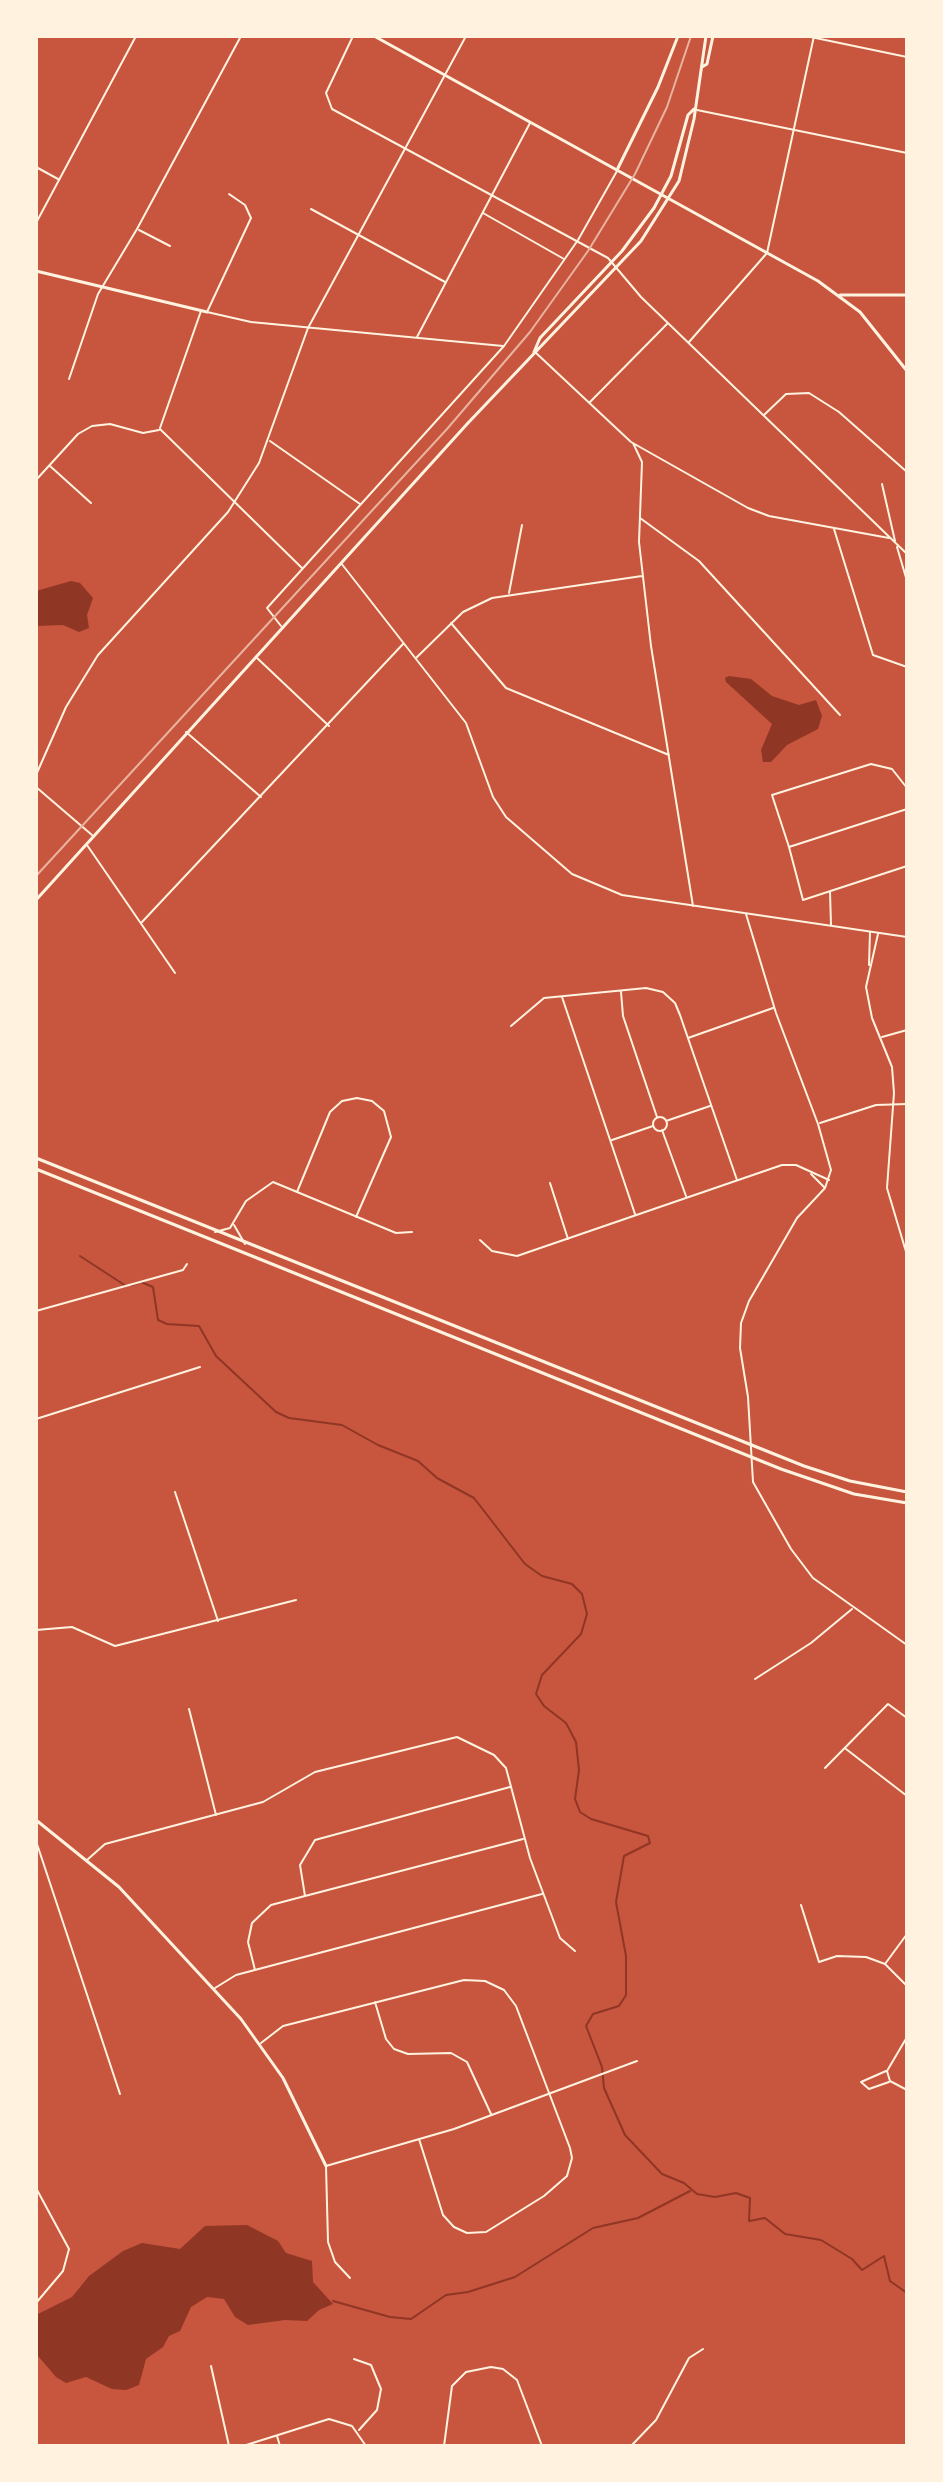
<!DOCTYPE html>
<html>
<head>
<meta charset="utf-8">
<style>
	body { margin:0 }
	#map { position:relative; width:943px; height:2482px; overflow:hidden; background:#c8553d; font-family:Barlow,sans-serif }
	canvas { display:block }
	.frame { position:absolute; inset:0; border:38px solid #fff3e0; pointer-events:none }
</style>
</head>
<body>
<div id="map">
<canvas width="943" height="2482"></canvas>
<div class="frame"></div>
</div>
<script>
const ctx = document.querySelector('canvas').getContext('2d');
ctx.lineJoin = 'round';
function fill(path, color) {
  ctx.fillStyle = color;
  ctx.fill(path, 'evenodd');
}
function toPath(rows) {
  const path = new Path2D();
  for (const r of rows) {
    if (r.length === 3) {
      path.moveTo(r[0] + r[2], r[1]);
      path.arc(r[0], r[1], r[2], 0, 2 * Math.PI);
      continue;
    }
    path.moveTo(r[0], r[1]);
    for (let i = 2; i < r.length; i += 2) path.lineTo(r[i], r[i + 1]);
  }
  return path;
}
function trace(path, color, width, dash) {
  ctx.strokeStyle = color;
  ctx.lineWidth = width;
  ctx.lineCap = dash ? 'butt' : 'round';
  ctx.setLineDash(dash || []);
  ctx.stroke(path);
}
fill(toPath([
	[71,581,80,583,93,598,87,615,89,628,79,632,63,625,36,626,36,591],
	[729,676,751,679,772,696,799,705,816,700,822,716,818,729,787,745,771,762,763,762,761,750,772,724,726,682,725,678],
	[247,2225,278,2241,286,2253,312,2261,313,2282,333,2304,319,2310,307,2321,285,2320,248,2325,235,2317,224,2299,207,2297,191,2307,180,2331,169,2336,163,2347,146,2359,139,2385,126,2390,112,2389,86,2377,66,2383,56,2377,38,2356,36,2315,72,2297,89,2276,123,2251,142,2243,180,2249,205,2226]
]), '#8f3625');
trace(toPath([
	[80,1256,126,1286],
	[132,1285,141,1282,153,1287,158,1320,167,1324,199,1326,216,1356,276,1412,289,1418,342,1425,378,1445,418,1461,437,1478,474,1498,525,1564,542,1576,572,1584,582,1594,587,1614,581,1634,542,1675,536,1694,544,1706,566,1723,576,1742,579,1770,575,1799,580,1812,591,1819,648,1836,650,1843,624,1856,616,1902,626,1956,626,1995,619,2006,593,2014,586,2026,602,2067,604,2088,625,2135,662,2174,684,2183,697,2194,715,2197,736,2193,750,2198,749,2221,765,2218,785,2234,821,2240,852,2259,862,2270,884,2256,890,2281,907,2293],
	[333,2301,390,2317,411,2319,446,2295,468,2292,515,2277,593,2228,638,2218,690,2191]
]), '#8f3625', 2);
trace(toPath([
	[353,36,326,93,332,109,608,258,641,297,907,554],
	[806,36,907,57],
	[697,110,907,153],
	[36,167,58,179],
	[229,194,245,205,251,218,207,312,251,322,503,346],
	[311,209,445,282],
	[483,213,564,259],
	[36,223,136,36],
	[139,230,170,246],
	[417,337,530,123],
	[689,342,767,253,814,36],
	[535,352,631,442,748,508,769,516,889,538],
	[69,379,98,294,137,229,241,36],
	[590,402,667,324],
	[764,415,786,394,809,393,839,412,907,472],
	[160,428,201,311],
	[160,429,302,568],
	[270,441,360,504],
	[633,443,642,462,639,542,651,646,693,906],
	[50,466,91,503],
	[36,480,78,434,92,426,110,424,143,433,159,430],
	[882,484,895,541],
	[640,518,699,561,840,715],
	[834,529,873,655,907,667],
	[897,547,907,581],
	[341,563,466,723,493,797,506,817,572,874,622,895,907,937],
	[509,593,522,525],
	[451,623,506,688,669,755],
	[281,626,267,608,504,346,578,240,617,171],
	[256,657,329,726],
	[416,658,463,612,492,598,642,576],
	[186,732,261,797],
	[36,775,66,707,98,655,228,512,259,463,308,328,466,36],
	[36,787,92,835],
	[907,809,789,847,803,900,907,866],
	[87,845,175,973],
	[789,847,772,795,871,764,892,769,907,788],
	[830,892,831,925],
	[746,914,776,1013,818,1124,831,1170,825,1188,797,1218,749,1301,741,1323,740,1348,748,1397,753,1482,791,1549,813,1578,907,1645],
	[142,922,403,644],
	[878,934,866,987,872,1018,892,1067,894,1093,887,1188,907,1255],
	[869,965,870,932],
	[621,992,623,1016,657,1117],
	[562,997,635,1214],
	[511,1026,544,998,646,988,663,992,675,1003,680,1015,737,1180],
	[882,1037,907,1030],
	[688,1038,773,1008],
	[660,1124,7],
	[666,1121,710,1106],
	[820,1123,876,1105,907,1104],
	[662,1130,686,1196],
	[612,1140,653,1126],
	[811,1174,825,1188],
	[550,1183,568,1239],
	[297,1192,330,1112,342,1101,357,1098,372,1101,384,1111,391,1137,356,1217],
	[234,1225,245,1244],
	[215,1232,230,1228,246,1201,273,1182,396,1233,412,1232],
	[480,1240,492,1251,517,1256,782,1165,796,1165,829,1180],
	[36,1311,183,1270,187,1264],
	[36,1419,200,1367],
	[175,1492,218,1621],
	[36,1630,72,1627,115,1646,296,1600],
	[755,1679,811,1643,852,1609],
	[189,1709,216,1815],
	[846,1749,907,1796],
	[825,1768,888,1704,907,1718],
	[36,1841,120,2094],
	[87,1860,105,1844,263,1802,315,1772,457,1737,494,1755,506,1768,530,1858,560,1938,575,1951],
	[305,1896,523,1839],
	[801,1905,819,1962,837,1956,866,1957,885,1964,907,1986],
	[885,1964,907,1934],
	[255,1970,248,1942,252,1923,271,1905,305,1896,300,1865,315,1840,510,1787],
	[215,1988,236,1975,542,1894],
	[375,2002,386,2039,394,2049,408,2054,451,2053,467,2062,491,2114],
	[907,2037,887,2071,890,2081,907,2090],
	[261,2043,283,2026,464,1980,485,1981,504,1990,516,2006,570,2148,572,2158,567,2176,544,2196,486,2232,467,2233,454,2227,443,2215,419,2139],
	[886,2071,861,2082,869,2089,889,2082],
	[36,2188,69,2249,63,2271,36,2303],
	[350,2278,335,2262,328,2242,326,2166,454,2129,637,2061],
	[354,2359,371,2365,381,2389,377,2410,359,2430],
	[211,2366,229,2446],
	[277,2436,280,2446],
	[243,2446,329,2419,352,2426,366,2446],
	[444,2446,452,2386,466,2372,491,2367,503,2369,517,2380,542,2446],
	[631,2446,656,2420,689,2358,703,2349]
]), '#fff3e0', 2);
trace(toPath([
	[617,170,658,87,678,36],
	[36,271,207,312],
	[36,1820,119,1887,241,2019,283,2078,326,2166]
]), '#fff3e0', 3);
trace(toPath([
	[374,36,818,281,860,312,907,371],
	[840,295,907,295]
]), '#fff3e0', 3);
trace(toPath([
	[702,67,707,64,713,36],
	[534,352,540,338,622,251,654,208,671,176,688,115,694,109],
	[36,900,468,423,641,241,679,181,694,119,706,36],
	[36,1158,804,1466,850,1481,907,1492],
	[36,1169,781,1469,854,1494,907,1503]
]), '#fff3e0', 3);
trace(toPath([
	[36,876,447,429,530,332,588,251,635,174,667,107,691,36]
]), '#e9b49f', 2);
</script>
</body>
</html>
